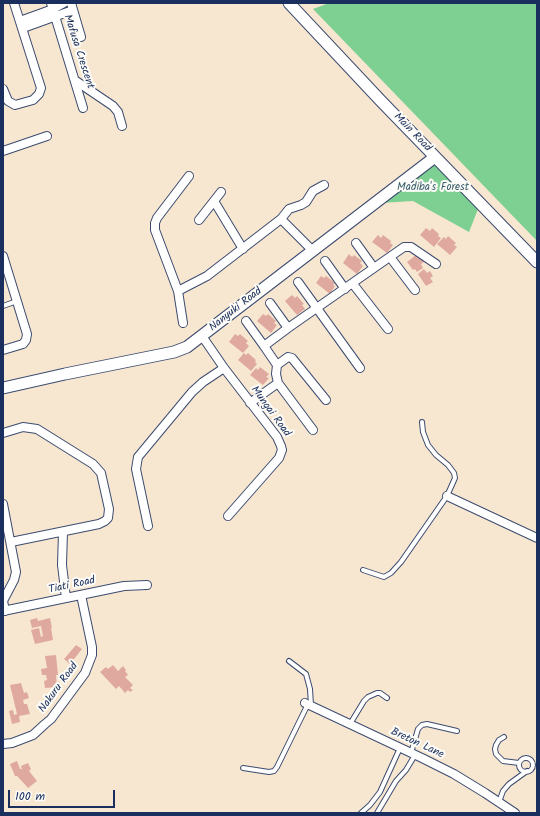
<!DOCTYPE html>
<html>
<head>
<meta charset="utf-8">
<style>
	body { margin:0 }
	#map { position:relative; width:540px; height:816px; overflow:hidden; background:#f7e7d1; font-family:Kalam,sans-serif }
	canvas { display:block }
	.frame { position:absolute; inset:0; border:4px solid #1b2f5e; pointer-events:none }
	.scale { position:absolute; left:8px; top:790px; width:107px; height:18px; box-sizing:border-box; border:2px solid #1b2f5e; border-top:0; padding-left:5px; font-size:12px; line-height:14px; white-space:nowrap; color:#1b2f5e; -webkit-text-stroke:3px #fdfcf7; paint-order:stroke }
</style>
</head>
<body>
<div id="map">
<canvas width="540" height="816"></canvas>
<div class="frame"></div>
<div class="scale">100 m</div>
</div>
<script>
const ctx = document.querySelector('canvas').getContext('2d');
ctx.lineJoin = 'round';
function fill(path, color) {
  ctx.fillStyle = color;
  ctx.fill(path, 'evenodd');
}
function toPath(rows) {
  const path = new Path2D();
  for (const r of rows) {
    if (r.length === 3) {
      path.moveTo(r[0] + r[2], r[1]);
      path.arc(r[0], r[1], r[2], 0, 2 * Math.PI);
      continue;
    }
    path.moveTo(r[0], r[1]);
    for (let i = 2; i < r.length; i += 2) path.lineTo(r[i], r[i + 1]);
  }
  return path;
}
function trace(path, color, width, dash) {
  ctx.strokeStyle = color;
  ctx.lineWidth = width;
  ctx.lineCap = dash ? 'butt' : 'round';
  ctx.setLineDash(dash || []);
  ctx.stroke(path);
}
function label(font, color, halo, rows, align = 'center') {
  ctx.font = font + ' Kalam,sans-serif';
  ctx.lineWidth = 4;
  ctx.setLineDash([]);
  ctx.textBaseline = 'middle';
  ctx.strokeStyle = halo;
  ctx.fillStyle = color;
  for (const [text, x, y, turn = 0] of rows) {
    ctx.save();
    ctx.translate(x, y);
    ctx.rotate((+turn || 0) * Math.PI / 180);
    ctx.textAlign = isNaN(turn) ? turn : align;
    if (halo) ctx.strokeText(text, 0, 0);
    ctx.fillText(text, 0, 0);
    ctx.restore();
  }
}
fill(toPath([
	[329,3,537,3,537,241,313,9],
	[436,163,442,165,478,209,469,232,413,201,381,203]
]), '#7ed092');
fill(toPath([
	[426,228,430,231,432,228,439,234,438,236,441,238,434,247,420,235],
	[378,235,381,238,383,235,391,241,390,243,393,245,387,253,372,242],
	[448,236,456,243,454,245,457,247,450,255,437,244,444,237,446,239],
	[349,254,352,257,354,255,362,261,360,263,363,266,357,274,343,263],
	[416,255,419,259,421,257,424,262,421,264,423,268,417,272,415,269,413,270,407,262],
	[424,269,427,273,430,271,433,276,430,278,433,282,426,286,418,274],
	[321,276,324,278,326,276,335,283,333,285,335,286,330,294,316,283],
	[292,295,295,298,297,296,304,304,302,305,305,309,297,315,285,301],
	[263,314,266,316,268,314,276,321,274,323,277,325,271,333,257,321],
	[235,334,238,336,240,334,248,341,246,343,249,346,243,353,229,342],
	[244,353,246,355,248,353,256,360,255,362,257,364,251,371,238,360],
	[260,367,269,374,266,377,269,378,263,385,250,375,256,368,258,370],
	[37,618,38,621,50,618,52,628,51,628,53,640,35,644,31,630,39,628,41,637,43,636,41,626,32,628,30,620],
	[76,645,82,649,70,664,64,659],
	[56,655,58,675,56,675,57,687,45,688,44,681,47,680,46,675,42,675,41,669,47,668,45,656],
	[113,665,118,671,123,666,126,670,125,671,128,675,125,677,133,685,130,688,133,690,130,692,128,690,125,693,119,686,116,689,100,672,106,667,108,669],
	[21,683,24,693,27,692,29,698,23,700,24,704,27,704,30,714,19,716,20,722,12,724,9,711,13,710,14,715,17,714,10,685],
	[17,761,20,769,22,769,21,766,28,763,31,769,29,771,37,781,28,788,20,779,17,776,15,776,10,764]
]), '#e0a99f');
const lane = toPath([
	[3,306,17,301],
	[363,570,384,577,391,573,401,562,447,496,455,478,454,473,448,465,436,455,428,445,423,432,422,422],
	[289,661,306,674,310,689,311,705],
	[350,724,364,701,368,697,377,693,380,693,387,698],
	[504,737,499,740,496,745,495,749,496,754,503,761,519,763],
	[411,753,418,729,422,725,427,724,457,731],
	[526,765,7],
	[243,768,269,772,274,771,277,767,308,704],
	[499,802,503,791,509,784,527,771],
	[361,813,370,805,380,792,400,748],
	[377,813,396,781,406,770,415,755]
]);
const street = toPath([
	[51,3,83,108],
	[71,3,81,37],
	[20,21,53,9,64,3],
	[23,28,73,10],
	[76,81,113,106,118,112,122,126],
	[3,89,8,101,15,105,33,100,39,94,41,88,14,3],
	[3,151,47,136],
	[189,176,157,218,155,223,155,230,178,291,207,276,281,219,289,209,301,205,306,202,313,191,324,185],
	[214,201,243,249],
	[281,219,313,251],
	[199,220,221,192],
	[356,243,374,268],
	[3,256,27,334,26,340,23,344,3,350],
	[390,257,415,290],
	[325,261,345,289],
	[298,282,360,368],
	[353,284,388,329],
	[178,291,183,323],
	[270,303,288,328],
	[246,321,264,346],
	[202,336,224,368,277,437,281,446,282,450,279,458,228,516],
	[277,365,288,357,292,358,326,400],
	[278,383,313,430],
	[250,403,278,383,276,374,277,365,264,346,288,328,404,247,411,247,436,264],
	[3,433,23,427,37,429,93,464,101,473,109,509,108,518,105,521,99,524,11,542],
	[447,496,537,538],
	[3,504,16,572,14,580,3,601,5,611],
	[148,526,136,469,138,457,192,392,203,382,224,368],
	[63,532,62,565,66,598],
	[3,611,124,586,147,585],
	[305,703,422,758,454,774,485,793,515,813],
	[3,744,12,743,33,735,45,724,51,719,85,673,92,655,92,647,81,595]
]);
const secondary = toPath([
	[289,3,380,100,537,262],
	[3,388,65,374,174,352,187,347,435,157]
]);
trace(lane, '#3c4b6f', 6);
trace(street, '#3c4b6f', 10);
trace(secondary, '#3c4b6f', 13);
trace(lane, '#fff', 4);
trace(street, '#fff', 8);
trace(secondary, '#fff', 11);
label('11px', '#1b2f5e', '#fdfcf7', [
	["Mafusa Crescent",78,52,72],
	["Main Road",412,133,46],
	["Nanyuki Road",236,310,-38],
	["Mungai Road",270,412,54],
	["Tiati Road",72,586,-12],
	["Nakuru Road",59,688,-54],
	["Breton Lane",417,744,25]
]);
label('11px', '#395f6e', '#fdfcf7', [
	["Madiba's Forest",433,188]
]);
</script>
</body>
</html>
